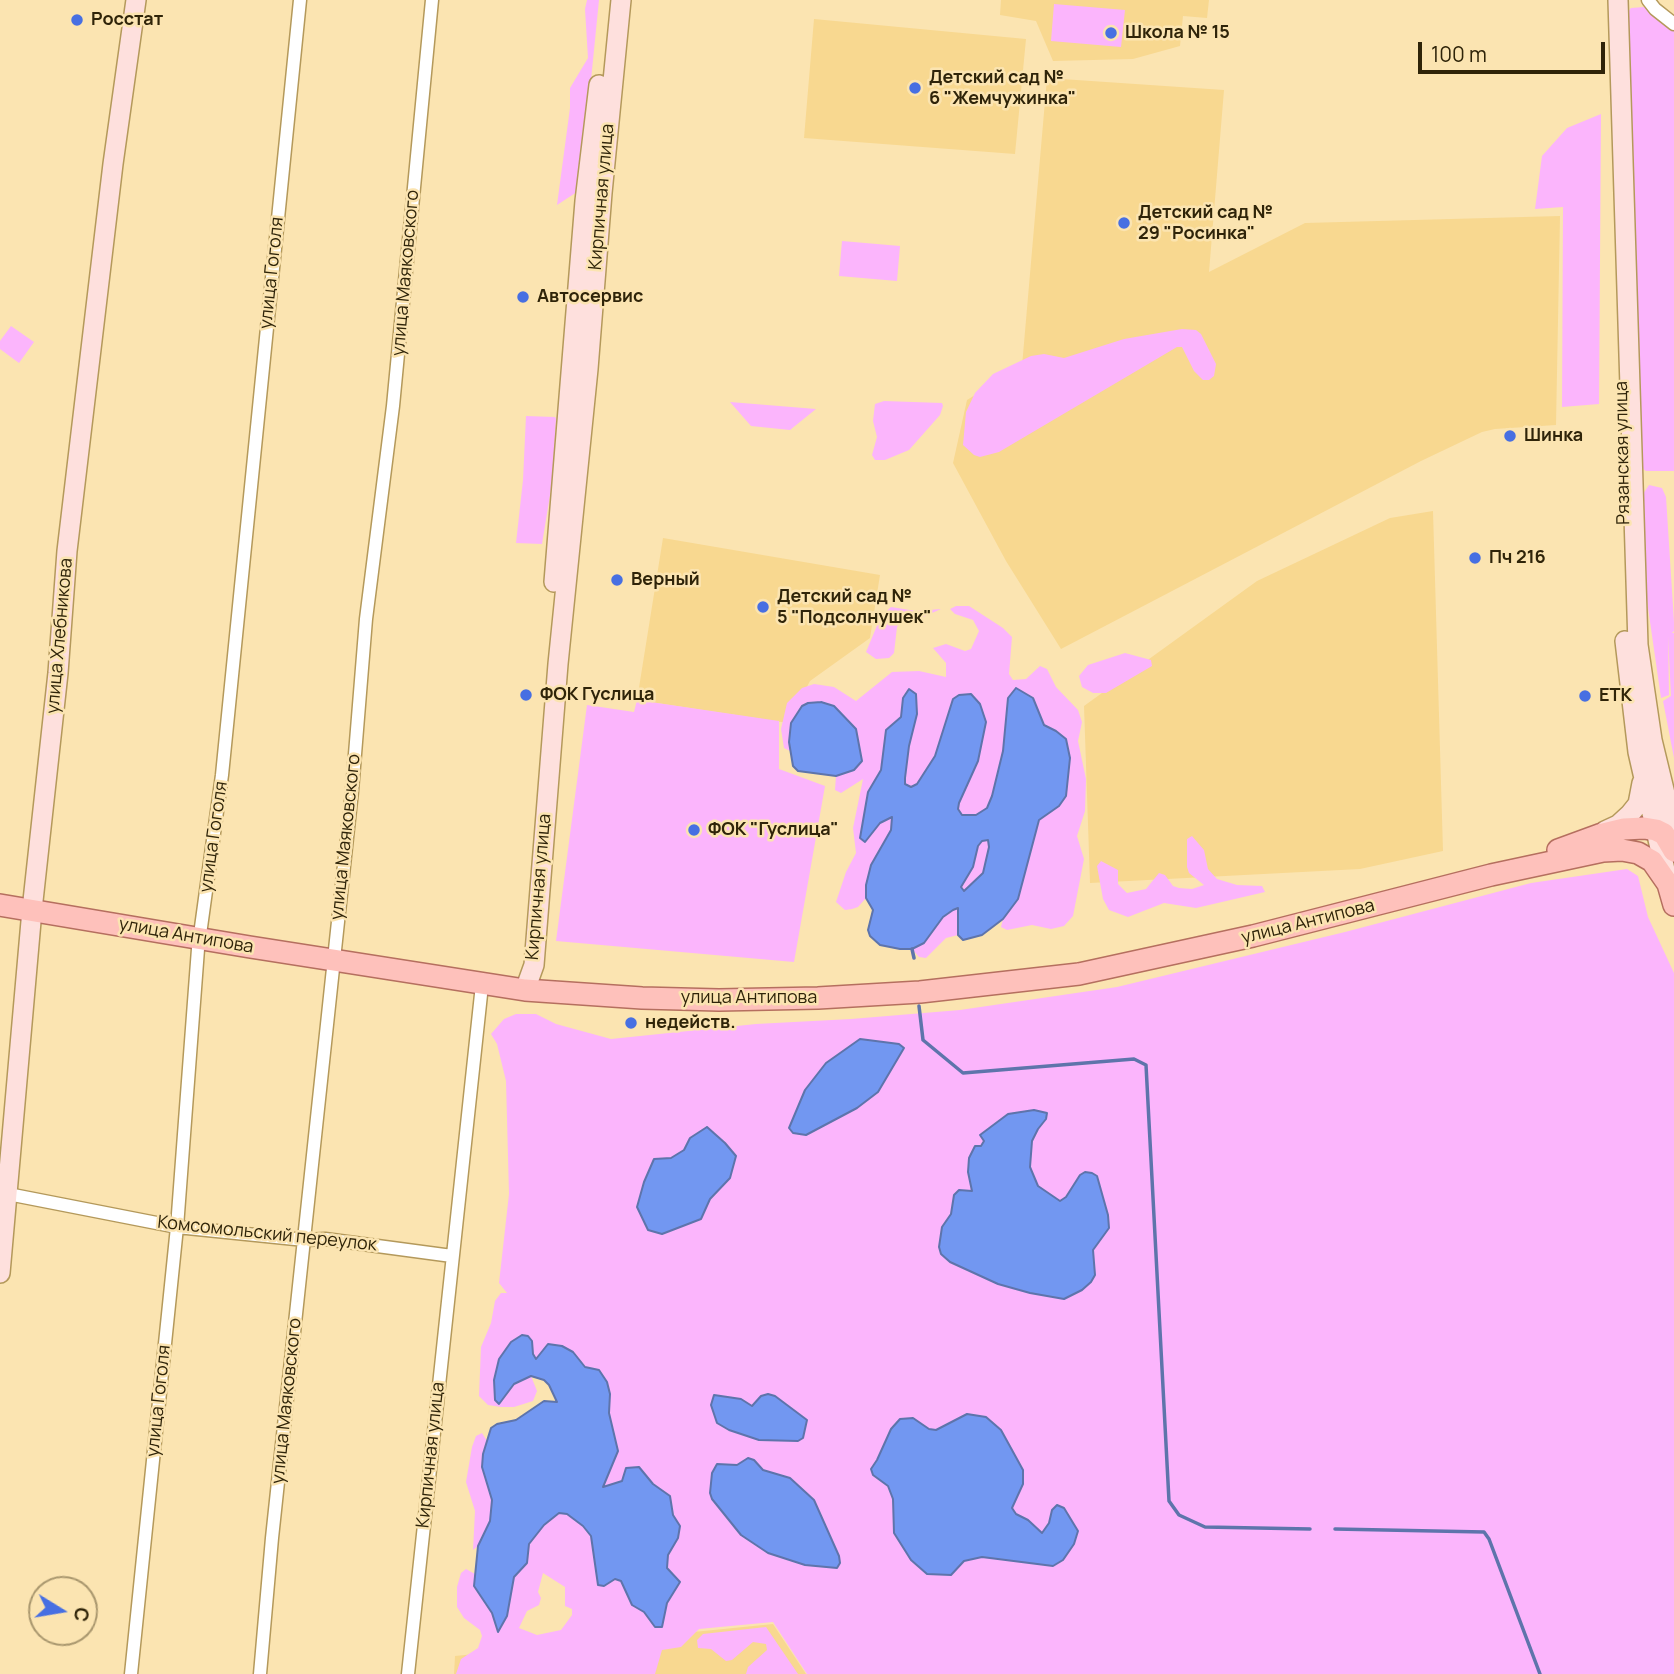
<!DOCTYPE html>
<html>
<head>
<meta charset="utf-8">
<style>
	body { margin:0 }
	#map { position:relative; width:1674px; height:1674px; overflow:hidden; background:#fbe4b1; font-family:Manrope,sans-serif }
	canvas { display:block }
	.north { position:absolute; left:28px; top:1576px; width:70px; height:70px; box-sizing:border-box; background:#fbe4b1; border:2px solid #a9976e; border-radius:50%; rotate:101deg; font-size:19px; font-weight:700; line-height:28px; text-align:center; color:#2f2409 }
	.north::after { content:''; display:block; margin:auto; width:24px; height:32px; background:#476fe2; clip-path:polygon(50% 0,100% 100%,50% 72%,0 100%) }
	.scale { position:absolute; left:1418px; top:42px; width:187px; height:32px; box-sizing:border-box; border:4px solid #2f2409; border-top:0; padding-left:9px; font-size:21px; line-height:24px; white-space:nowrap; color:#2f2409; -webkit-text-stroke:5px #fbe4b1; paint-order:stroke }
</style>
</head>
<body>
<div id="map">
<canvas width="1674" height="1674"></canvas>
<div class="north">С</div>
<div class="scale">100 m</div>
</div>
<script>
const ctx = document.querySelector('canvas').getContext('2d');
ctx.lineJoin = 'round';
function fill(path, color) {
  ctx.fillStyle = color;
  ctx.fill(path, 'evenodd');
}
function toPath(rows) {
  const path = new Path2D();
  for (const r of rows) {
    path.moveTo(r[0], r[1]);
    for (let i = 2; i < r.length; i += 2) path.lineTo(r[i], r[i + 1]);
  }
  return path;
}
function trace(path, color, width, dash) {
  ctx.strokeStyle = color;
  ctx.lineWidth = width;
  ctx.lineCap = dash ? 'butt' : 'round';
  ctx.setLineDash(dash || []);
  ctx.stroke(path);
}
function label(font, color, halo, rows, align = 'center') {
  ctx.font = font + ' Manrope,sans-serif';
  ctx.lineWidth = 5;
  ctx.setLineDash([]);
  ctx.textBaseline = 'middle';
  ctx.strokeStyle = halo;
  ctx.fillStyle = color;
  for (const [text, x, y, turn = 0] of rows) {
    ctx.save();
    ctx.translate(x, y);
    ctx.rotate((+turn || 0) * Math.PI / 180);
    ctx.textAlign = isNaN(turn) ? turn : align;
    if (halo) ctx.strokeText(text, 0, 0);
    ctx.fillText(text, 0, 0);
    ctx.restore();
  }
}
fill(toPath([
	[1001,0,1209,0,1207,18,1183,16,1180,46,1133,59,1053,61,1036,21,1000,15],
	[814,19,1026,39,1015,154,804,138],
	[1047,78,1224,90,1209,272,1305,223,1560,216,1556,425,1495,429,1482,432,1421,461,1061,649,1006,561,953,463,967,400,1022,366],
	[1433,511,1443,851,1360,869,1090,883,1084,706,1257,581,1390,518],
	[663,538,880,575,870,638,810,681,788,723,637,700],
	[773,1624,806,1674,454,1674,455,1656]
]), '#f8d890');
fill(toPath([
	[587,0,599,0,580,190,557,205,570,108,570,88,588,58,585,9],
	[1054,4,1125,10,1121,47,1051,41],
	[1644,7,1674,31,1674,471,1646,471,1635,463,1627,13,1631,8],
	[1601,114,1599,404,1562,407,1563,207,1535,209,1542,156,1567,128],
	[842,241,900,246,897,281,839,276],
	[11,326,34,342,19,363,0,349,0,341],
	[1182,329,1196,330,1201,334,1216,364,1214,376,1209,380,1203,380,1194,371,1182,347,1177,347,999,452,980,457,974,455,963,445,966,412,975,393,993,374,1031,356,1044,354,1064,358,1124,339],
	[884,401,942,403,943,406,940,415,909,450,885,460,875,460,872,455,877,437,873,421,875,404],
	[730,402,816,409,790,430,751,426],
	[526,416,555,417,556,419,552,483,542,544,516,543,523,480],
	[1649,485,1662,488,1666,497,1674,622,1674,631,1672,633,1674,633,1674,758,1663,701,1671,696,1668,636,1669,695,1661,698,1645,587,1643,494],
	[956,606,969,606,1003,628,1012,637,1009,674,1013,680,1026,679,1040,666,1047,669,1056,687,1078,710,1082,722,1078,741,1086,779,1085,811,1077,836,1084,859,1073,916,1064,926,1051,929,1032,925,1007,930,1001,927,1003,919,1018,899,1039,820,1059,806,1066,796,1070,758,1056,731,1044,725,1033,698,1008,698,1003,751,992,796,987,808,976,815,962,815,958,810,959,803,978,761,986,722,980,704,953,699,935,756,917,784,911,787,905,784,905,778,916,694,909,690,903,698,901,717,886,730,881,770,868,792,865,842,880,823,892,816,891,830,871,865,866,885,866,898,858,907,852,909,845,910,836,902,846,872,856,853,853,828,863,779,841,793,835,790,836,776,854,770,789,742,790,751,784,748,781,729,787,703,802,688,814,684,834,687,856,701,892,672,919,671,946,677,946,663,933,648,946,644,965,651,971,649,979,631,973,620,955,614,950,609],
	[891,607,916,611,941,609,921,618,902,621,897,627,894,653,889,658,876,659,866,652,881,616],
	[1125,653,1151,660,1152,666,1106,693,1093,693,1082,687,1079,676,1088,665],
	[637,700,779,721,779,769,825,786,794,962,556,941,587,705,634,712],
	[1192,836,1204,850,1208,869,1217,879,1237,885,1262,886,1265,892,1196,908,1164,903,1128,917,1109,910,1103,899,1097,866,1101,861,1118,870,1118,884,1127,893,1146,889,1159,873,1165,875,1173,886,1179,888,1192,889,1204,885,1189,873,1187,867,1187,839],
	[988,840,989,847,983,873,964,891,961,887,973,867,978,846,982,841],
	[1627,869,1638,876,1648,917,1674,973,1674,1674,807,1674,773,1622,699,1629,681,1647,662,1650,655,1674,456,1674,461,1659,478,1648,482,1636,480,1630,464,1618,457,1607,457,1587,461,1573,466,1569,475,1574,474,1586,492,1613,497,1631,507,1616,514,1577,527,1563,529,1544,544,1525,559,1513,567,1514,583,1526,591,1536,598,1585,604,1586,615,1579,621,1581,632,1605,644,1612,655,1627,662,1627,667,1603,680,1582,667,1568,668,1555,678,1538,670,1496,653,1484,639,1467,622,1481,603,1488,618,1451,609,1413,610,1394,607,1382,585,1367,573,1352,537,1360,533,1354,499,1404,514,1384,531,1376,537,1391,533,1401,514,1407,501,1407,488,1405,479,1396,481,1347,491,1323,495,1301,501,1293,507,1293,499,1283,509,1194,506,1081,497,1044,491,1034,504,1019,516,1014,536,1014,556,1024,611,1039,756,1024,851,1019,960,1010,1117,987,1345,932,1531,883],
	[860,1039,899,1044,789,1128,826,1063],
	[1035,1110,1047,1113,1046,1119,1038,1129,1032,1141,1030,1167,1038,1186,1060,1201,1066,1197,1080,1175,1097,1176,1108,1215,1109,1228,1093,1250,1095,1275,998,1284,950,1262,942,1227,972,1192,968,1172,985,1140,981,1134,1008,1114],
	[690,1138,730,1178,710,1200,701,1219,654,1159,671,1158,684,1150],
	[967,1414,1023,1484,1012,1508,1016,1514,1028,1520,1042,1533,1049,1523,1052,1510,1057,1505,1063,1508,1078,1531,1053,1566,982,1556,964,1561,951,1575,894,1533,893,1499,888,1486,871,1469,913,1418,929,1429,936,1430],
	[754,1460,763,1470,790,1478,814,1500,839,1556,805,1565,768,1553,741,1535,712,1499],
	[543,1573,565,1587,565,1606,572,1609,572,1615,561,1630,537,1635,519,1628,527,1611,539,1605,541,1598,538,1592],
	[959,908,958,935,946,938,926,958,919,957,912,949,924,943,943,917,953,910],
	[482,1433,487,1441,483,1454,482,1467,492,1500,490,1522,478,1546,473,1550,475,1511,466,1482,472,1447,476,1436],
	[766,1627,798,1674,746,1674,748,1667,767,1650,766,1644,753,1642,732,1660,726,1661,711,1649,698,1648,697,1640,703,1634]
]), '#fbb5fc');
const water = toPath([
	[1016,688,1033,698,1044,725,1056,731,1066,739,1070,758,1066,796,1059,806,1039,820,1018,899,1003,919,982,935,963,940,958,935,958,908,953,910,943,917,924,943,912,949,900,949,880,945,870,936,868,930,873,910,866,898,866,885,871,865,891,830,892,817,880,823,865,842,860,838,868,792,881,770,886,730,901,717,903,698,909,689,916,694,917,714,909,746,905,778,905,784,911,787,917,784,935,756,953,699,959,695,971,694,980,704,986,722,978,761,959,803,958,809,962,815,976,815,987,808,992,796,1003,751,1008,698,1016,688],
	[988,840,989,847,983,873,964,891,961,887,973,867,978,846,982,841,988,840],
	[821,702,834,706,856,729,862,761,854,770,836,776,798,771,793,766,789,742,791,723,802,706,808,703,821,702],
	[860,1039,899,1044,904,1048,878,1092,857,1108,806,1135,793,1133,789,1128,805,1090,826,1063,860,1039],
	[1034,1110,1047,1113,1046,1119,1038,1129,1032,1141,1030,1167,1038,1186,1060,1201,1066,1197,1080,1175,1085,1172,1092,1173,1097,1176,1108,1215,1109,1228,1093,1250,1095,1275,1091,1282,1082,1290,1064,1299,1030,1293,998,1284,950,1262,941,1254,939,1247,942,1227,951,1214,954,1195,959,1190,972,1191,968,1172,969,1158,975,1146,981,1146,984,1141,980,1135,1008,1114,1034,1110],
	[707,1127,725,1143,736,1156,730,1178,710,1199,701,1219,662,1234,648,1230,637,1207,644,1182,654,1159,671,1158,684,1150,690,1138,707,1127],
	[522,1335,528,1336,532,1341,533,1354,536,1359,548,1344,562,1346,573,1352,585,1367,599,1370,607,1382,610,1394,609,1413,618,1451,603,1487,622,1481,626,1468,639,1467,653,1484,670,1496,673,1515,680,1526,678,1538,668,1555,667,1568,680,1582,667,1603,662,1627,655,1627,644,1612,632,1605,621,1581,615,1579,604,1586,598,1585,591,1536,583,1526,567,1514,559,1513,544,1525,529,1544,527,1563,514,1577,507,1616,498,1632,492,1613,474,1586,478,1546,490,1521,492,1500,482,1467,483,1454,491,1428,497,1424,516,1420,544,1401,557,1402,549,1385,544,1380,531,1376,514,1384,499,1404,495,1400,494,1380,499,1359,511,1342,522,1335],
	[768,1394,775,1396,807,1420,803,1438,798,1441,759,1440,729,1430,717,1423,711,1405,714,1395,741,1399,752,1406,761,1396,768,1394],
	[967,1414,986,1417,1001,1430,1023,1470,1023,1484,1012,1508,1016,1514,1028,1520,1042,1533,1049,1523,1052,1510,1057,1505,1064,1508,1078,1531,1074,1544,1063,1560,1053,1566,982,1557,964,1561,951,1575,927,1574,911,1560,894,1533,893,1499,888,1486,873,1475,871,1469,877,1460,891,1429,900,1419,913,1418,929,1429,936,1430,967,1414],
	[748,1458,754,1460,763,1470,790,1478,814,1500,839,1556,840,1563,837,1568,805,1565,768,1553,741,1535,712,1499,710,1493,712,1473,717,1464,737,1465,748,1458]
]);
fill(water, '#7297f1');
trace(water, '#5e74ab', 2);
trace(toPath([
	[912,949,914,958],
	[919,1006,923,1040,963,1073,1134,1059,1146,1065,1169,1501,1179,1515,1205,1527,1310,1529],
	[1335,1529,1484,1532,1489,1539,1540,1674]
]), '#5e74ab', 3.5);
const street = toPath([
	[1648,0,1655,9,1674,24],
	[3,1193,177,1227,305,1240,325,1239,452,1256],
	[131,1674,177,1227,198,949,222,775,300,0],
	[260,1674,272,1538,352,791,366,619,393,406,432,0],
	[408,1674,482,985]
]);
const secondary = toPath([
	[1618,0,1638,645,1652,740,1674,831],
	[554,582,585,201,599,85],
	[1625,641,1638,752,1668,883],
	[1605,831,1618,825,1630,814,1638,804,1642,783],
	[525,990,534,965,558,664,588,369,602,193,621,0],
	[0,1273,32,910,58,673,67,551,113,164,136,0]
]);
const primary = toPath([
	[1558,850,1599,835,1624,829,1644,828,1656,830,1664,834,1674,851],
	[0,905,250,947,525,990,642,998,719,1000,818,998,920,992,1079,974,1253,936,1491,875,1603,851,1622,850,1638,853,1652,861,1668,884,1674,905]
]);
trace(street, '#b4995b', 15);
trace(secondary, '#b4995b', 22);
trace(primary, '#b56f5f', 24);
trace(street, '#fff', 12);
trace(secondary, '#fee0dd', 19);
trace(primary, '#fec1bb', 21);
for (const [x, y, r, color] of [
	[77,20,7,"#476fe2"],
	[1111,33,7,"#476fe2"],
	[915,88,7,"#476fe2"],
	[1124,223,7,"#476fe2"],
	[523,297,7,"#476fe2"],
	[1510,436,7,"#476fe2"],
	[1475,558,7,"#476fe2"],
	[617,580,7,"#476fe2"],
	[763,607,7,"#476fe2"],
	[526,695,7,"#476fe2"],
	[1585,696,7,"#476fe2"],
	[694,830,7,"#476fe2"],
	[631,1023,7,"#476fe2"]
]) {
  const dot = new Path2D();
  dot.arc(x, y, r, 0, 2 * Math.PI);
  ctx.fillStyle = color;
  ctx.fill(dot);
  trace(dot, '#fbe4b1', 2.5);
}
label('bold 18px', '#2f2409', '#fbe4b1', [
	["Росстат",91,20],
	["Школа № 15",1125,33],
	["Детский сад №",929,78],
	["6 \"Жемчужинка\"",929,99],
	["Детский сад №",1138,213],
	["29 \"Росинка\"",1138,234],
	["Автосервис",537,297],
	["Шинка",1524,436],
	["Пч 216",1489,558],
	["Верный",631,580],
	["Детский сад №",777,597],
	["5 \"Подсолнушек\"",777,618],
	["ФОК Гуслица",540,695],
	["ЕТК",1599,696],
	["ФОК \"Гуслица\"",708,830],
	["недейств.",645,1023]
], 'left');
label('18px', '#2f2409', '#fbe4b1', [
	["Кирпичная улица",602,197,-85],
	["улица Гоголя",272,273,-84],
	["улица Маяковского",406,273,-85],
	["Рязанская улица",1623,453,-91],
	["улица Хлебникова",60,636,-85],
	["улица Гоголя",214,837,-82],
	["улица Маяковского",346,837,-84],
	["Кирпичная улица",539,887,-85],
	["улица Антипова",1308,922,-14],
	["улица Антипова",186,936,10],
	["улица Антипова",749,998],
	["Комсомольский переулок",267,1234,6],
	["улица Гоголя",159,1401,-84],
	["улица Маяковского",287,1401,-84],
	["Кирпичная улица",431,1455,-84]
]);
</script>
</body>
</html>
